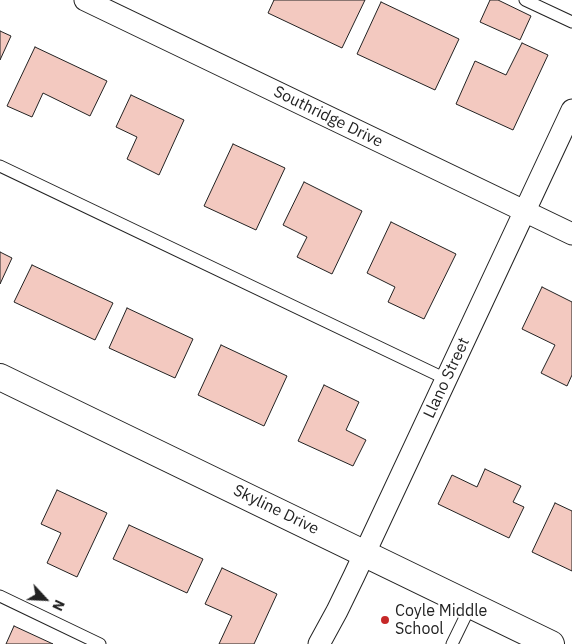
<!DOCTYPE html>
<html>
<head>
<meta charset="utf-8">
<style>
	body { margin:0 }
	#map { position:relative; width:572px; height:644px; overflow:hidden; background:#fff; font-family:"IBM Plex Sans",sans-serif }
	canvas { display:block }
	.north { position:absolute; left:20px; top:574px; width:50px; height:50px; -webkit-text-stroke:4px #fff; paint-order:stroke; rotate:115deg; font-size:14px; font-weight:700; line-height:20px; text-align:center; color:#222 }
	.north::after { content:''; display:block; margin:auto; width:18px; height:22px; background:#222; clip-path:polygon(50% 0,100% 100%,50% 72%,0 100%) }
</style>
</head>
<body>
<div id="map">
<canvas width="572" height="644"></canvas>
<div class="north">N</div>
</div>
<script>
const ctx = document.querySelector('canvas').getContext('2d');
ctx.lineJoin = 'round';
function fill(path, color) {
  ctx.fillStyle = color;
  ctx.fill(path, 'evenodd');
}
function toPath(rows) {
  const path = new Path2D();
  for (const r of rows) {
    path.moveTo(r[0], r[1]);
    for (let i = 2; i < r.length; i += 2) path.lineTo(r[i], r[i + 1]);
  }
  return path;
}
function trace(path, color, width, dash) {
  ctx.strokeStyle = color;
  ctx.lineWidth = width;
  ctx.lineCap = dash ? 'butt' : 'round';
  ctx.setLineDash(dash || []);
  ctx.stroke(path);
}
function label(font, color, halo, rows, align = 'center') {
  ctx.font = font + ' "IBM Plex Sans",sans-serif';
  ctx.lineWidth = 4;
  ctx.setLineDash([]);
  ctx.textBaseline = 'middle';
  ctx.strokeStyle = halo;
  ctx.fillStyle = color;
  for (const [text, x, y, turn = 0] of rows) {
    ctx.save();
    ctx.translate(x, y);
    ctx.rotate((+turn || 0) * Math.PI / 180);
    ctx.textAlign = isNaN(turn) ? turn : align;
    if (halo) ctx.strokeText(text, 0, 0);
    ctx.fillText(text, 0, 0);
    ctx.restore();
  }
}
const building = toPath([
	[274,0,365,0,342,48,268,13,274,0],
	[490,0,498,0,531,16,520,40,480,22,490,0],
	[381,2,459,39,435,90,357,54,381,2],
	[0,31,11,36,0,60,0,31],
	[522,43,548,55,513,130,456,104,475,61,506,75,522,43],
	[35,47,107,81,90,116,43,93,32,117,7,106,35,47],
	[131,95,184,120,159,175,127,159,137,137,116,127,131,95],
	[233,144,285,168,256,230,204,206,233,144],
	[304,182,362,211,332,274,297,257,307,237,283,225,304,182],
	[391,222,456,254,424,319,388,302,395,287,367,273,391,222],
	[0,252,12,258,0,284,0,252],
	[32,265,113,303,95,340,14,302,32,265],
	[542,287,572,302,572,375,567,386,541,373,555,345,522,329,542,287],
	[127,308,193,339,175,378,109,348,127,308],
	[221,345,287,376,264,426,198,395,221,345],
	[324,385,359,402,346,430,366,440,353,466,298,441,324,385],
	[485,469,521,486,513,502,524,507,509,538,438,504,452,475,477,487,485,469],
	[57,490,107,513,77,577,47,563,61,533,41,524,57,490],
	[555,503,572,511,572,571,532,552,555,503],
	[129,525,203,559,187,593,113,559,129,525],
	[222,568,277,594,254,644,219,644,232,616,205,604,222,568],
	[14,626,53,644,6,644,14,626]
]);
fill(building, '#f3c9c0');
trace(building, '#222', 1);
const service = toPath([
	[525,0,572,22],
	[0,166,446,379],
	[0,596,100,644],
	[452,644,471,605]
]);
const minor = toPath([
	[85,0,572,234],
	[319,644,337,611,354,576,572,110]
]);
const tertiary = toPath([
	[0,377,551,644]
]);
trace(service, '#222', 13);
trace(minor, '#222', 23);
trace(tertiary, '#222', 28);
trace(service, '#fff', 11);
trace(minor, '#fff', 21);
trace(tertiary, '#fff', 26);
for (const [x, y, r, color] of [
	[385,620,5,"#c62828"]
]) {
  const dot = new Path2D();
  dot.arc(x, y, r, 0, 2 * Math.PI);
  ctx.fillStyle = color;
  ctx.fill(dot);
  trace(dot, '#fff', 2);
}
label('16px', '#222', '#fff', [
	["Southridge Drive",328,117,26],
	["Llano Street",447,378,-65],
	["Skyline Drive",276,510,26]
]);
label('16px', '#222', '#fff', [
	["Coyle Middle",395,611],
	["School",395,629]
], 'left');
</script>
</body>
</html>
